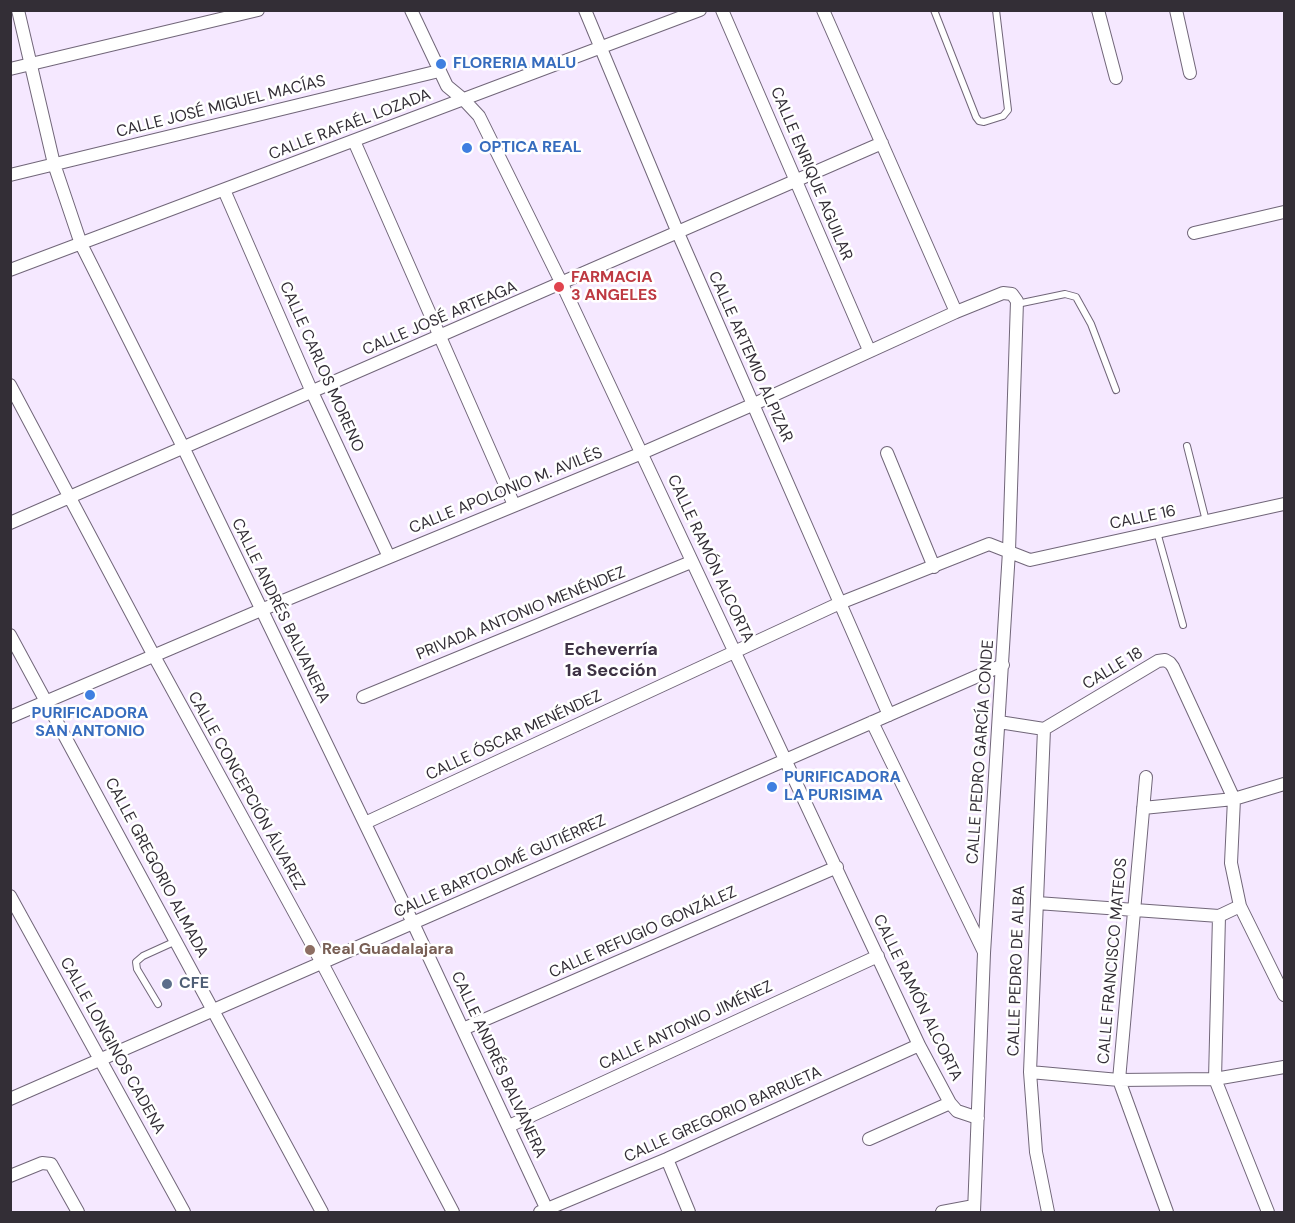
<!DOCTYPE html>
<html>
<head>
<meta charset="utf-8">
<style>
	body { margin:0 }
	#map { position:relative; width:1295px; height:1223px; overflow:hidden; background:#f5e8ff; font-family:"DM Sans",sans-serif }
	canvas { display:block }
	.frame { position:absolute; inset:0; border:12px solid #332e36; pointer-events:none }
</style>
</head>
<body>
<div id="map">
<canvas width="1295" height="1223"></canvas>
<div class="frame"></div>
</div>
<script>
const ctx = document.querySelector('canvas').getContext('2d');
ctx.lineJoin = 'round';
function toPath(rows) {
  const path = new Path2D();
  for (const r of rows) {
    path.moveTo(r[0], r[1]);
    for (let i = 2; i < r.length; i += 2) path.lineTo(r[i], r[i + 1]);
  }
  return path;
}
function trace(path, color, width, dash) {
  ctx.strokeStyle = color;
  ctx.lineWidth = width;
  ctx.lineCap = dash ? 'butt' : 'round';
  ctx.setLineDash(dash || []);
  ctx.stroke(path);
}
function label(font, color, halo, rows, align = 'center') {
  ctx.font = font + ' "DM Sans",sans-serif';
  ctx.lineWidth = 5;
  ctx.setLineDash([]);
  ctx.textBaseline = 'middle';
  ctx.strokeStyle = halo;
  ctx.fillStyle = color;
  for (const [text, x, y, turn = 0] of rows) {
    ctx.save();
    ctx.translate(x, y);
    ctx.rotate((+turn || 0) * Math.PI / 180);
    ctx.textAlign = isNaN(turn) ? turn : align;
    if (halo) ctx.strokeText(text, 0, 0);
    ctx.fillText(text, 0, 0);
    ctx.restore();
  }
}
const service = toPath([
	[934,10,976,117,979,121,984,122,1003,116,1008,110,996,10],
	[1017,304,1065,294,1076,297,1091,324,1116,390],
	[1187,446,1206,521],
	[1157,532,1183,625],
	[158,1004,137,969,136,962,143,956,176,941]
]);
const minor = toPath([
	[18,10,54,164,81,244,183,447,413,923,548,1212],
	[411,10,447,86,464,100,479,116,562,284,919,1045,950,1103,957,1111,978,1118],
	[585,10,678,233,889,715],
	[722,10,869,350],
	[823,10,956,312],
	[1098,10,1116,78],
	[1176,10,1190,73],
	[10,69,258,10],
	[354,141,514,505],
	[10,175,439,71],
	[224,190,312,392,389,557],
	[1194,233,1284,212],
	[10,270,700,10],
	[10,385,154,656,322,963,453,1212],
	[887,453,934,567],
	[10,523,882,143],
	[10,635,322,1212],
	[363,697,691,562],
	[10,717,261,610,642,453,752,405,956,312,1003,293,1012,294,1017,301,1009,551,984,953,974,1212],
	[872,722,984,952],
	[999,722,1044,729,1158,661,1165,660,1170,663,1173,667,1234,799,1231,863,1240,906,1284,995],
	[1044,729,1030,1072,1036,1152,1048,1212],
	[1146,777,1119,1080,1167,1212],
	[1143,808,1234,799,1284,784],
	[365,823,840,603,989,544,1030,560,1284,504],
	[10,896,184,1212],
	[1037,903,1219,916],
	[1240,906,1219,916,1215,1079,1268,1212],
	[463,1029,837,867],
	[1030,1072,1119,1080,1215,1079,1284,1067],
	[10,1099,1003,665],
	[509,1126,878,956],
	[869,1139,950,1103],
	[667,1159,689,1212],
	[10,1176,42,1163,51,1164,78,1212],
	[540,1212,667,1159,919,1045],
	[942,1212,974,1206]
]);
trace(service, '#716679', 8);
trace(minor, '#716679', 14);
trace(service, '#fff', 6);
trace(minor, '#fff', 12);
for (const [x, y, r, color] of [
	[441,64,6,"#3f7fe0"],
	[467,148,6,"#3f7fe0"],
	[559,287,6,"#e0444e"],
	[90,695,6,"#3f7fe0"],
	[772,787,6,"#3f7fe0"],
	[310,950,6,"#8d6e63"],
	[167,984,6,"#5c6f8a"]
]) {
  const dot = new Path2D();
  dot.arc(x, y, r, 0, 2 * Math.PI);
  ctx.fillStyle = color;
  ctx.fill(dot);
  trace(dot, '#fff', 2);
}
label('bold 16px', '#366cbe', '#fff', [
	["FLORERIA MALU",453,64],
	["OPTICA REAL",479,148],
	["PURIFICADORA",90,714,"center"],
	["SAN ANTONIO",90,732,"center"],
	["PURIFICADORA",784,778],
	["LA PURISIMA",784,796]
], 'left');
label('16px', '#332e36', '#fff', [
	["CALLE JOSÉ MIGUEL MACÍAS",221,107,-14],
	["CALLE RAFAÉL LOZADA",350,125,-21],
	["CALLE ENRIQUE AGUILAR",811,174,67],
	["CALLE JOSÉ ARTEAGA",440,319,-23],
	["CALLE ARTEMIO ALPIZAR",750,357,66],
	["CALLE CARLOS MORENO",321,367,66],
	["CALLE APOLONIO M. AVILÉS",506,491,-22],
	["CALLE 16",1143,518,-12],
	["CALLE RAMÓN ALCORTA",710,559,65],
	["CALLE ANDRÉS BALVANERA",280,611,64],
	["PRIVADA ANTONIO MENÉNDEZ",521,614,-22],
	["CALLE 18",1113,669,-31],
	["CALLE ÓSCAR MENÉNDEZ",514,736,-25],
	["CALLE PEDRO GARCÍA CONDE",981,752,-86],
	["CALLE CONCEPCIÓN ÁLVAREZ",246,791,61],
	["CALLE BARTOLOMÉ GUTIÉRREZ",500,867,-24],
	["CALLE GREGORIO ALMADA",156,868,62],
	["CALLE REFUGIO GONZÁLEZ",643,933,-24],
	["CALLE FRANCISCO MATEOS",1113,961,-85],
	["CALLE PEDRO DE ALBA",1017,971,-88],
	["CALLE RAMÓN ALCORTA",917,998,64],
	["CALLE ANTONIO JIMÉNEZ",686,1026,-25],
	["CALLE LONGINOS CADENA",112,1046,61],
	["CALLE ANDRÉS BALVANERA",498,1065,65],
	["CALLE GREGORIO BARRUETA",723,1115,-24]
]);
label('bold 16px', '#be3a42', '#fff', [
	["FARMACIA",571,278],
	["3 ANGELES",571,296]
], 'left');
label('bold 16px', '#785e54', '#fff', [
	["Real Guadalajara",322,950]
], 'left');
label('bold 16px', '#4e5e75', '#fff', [
	["CFE",179,984]
], 'left');
label('bold 18px', '#3d3244', '#fff', [
	["Echeverría",611,650],
	["1a Sección",611,671]
]);
</script>
</body>
</html>
